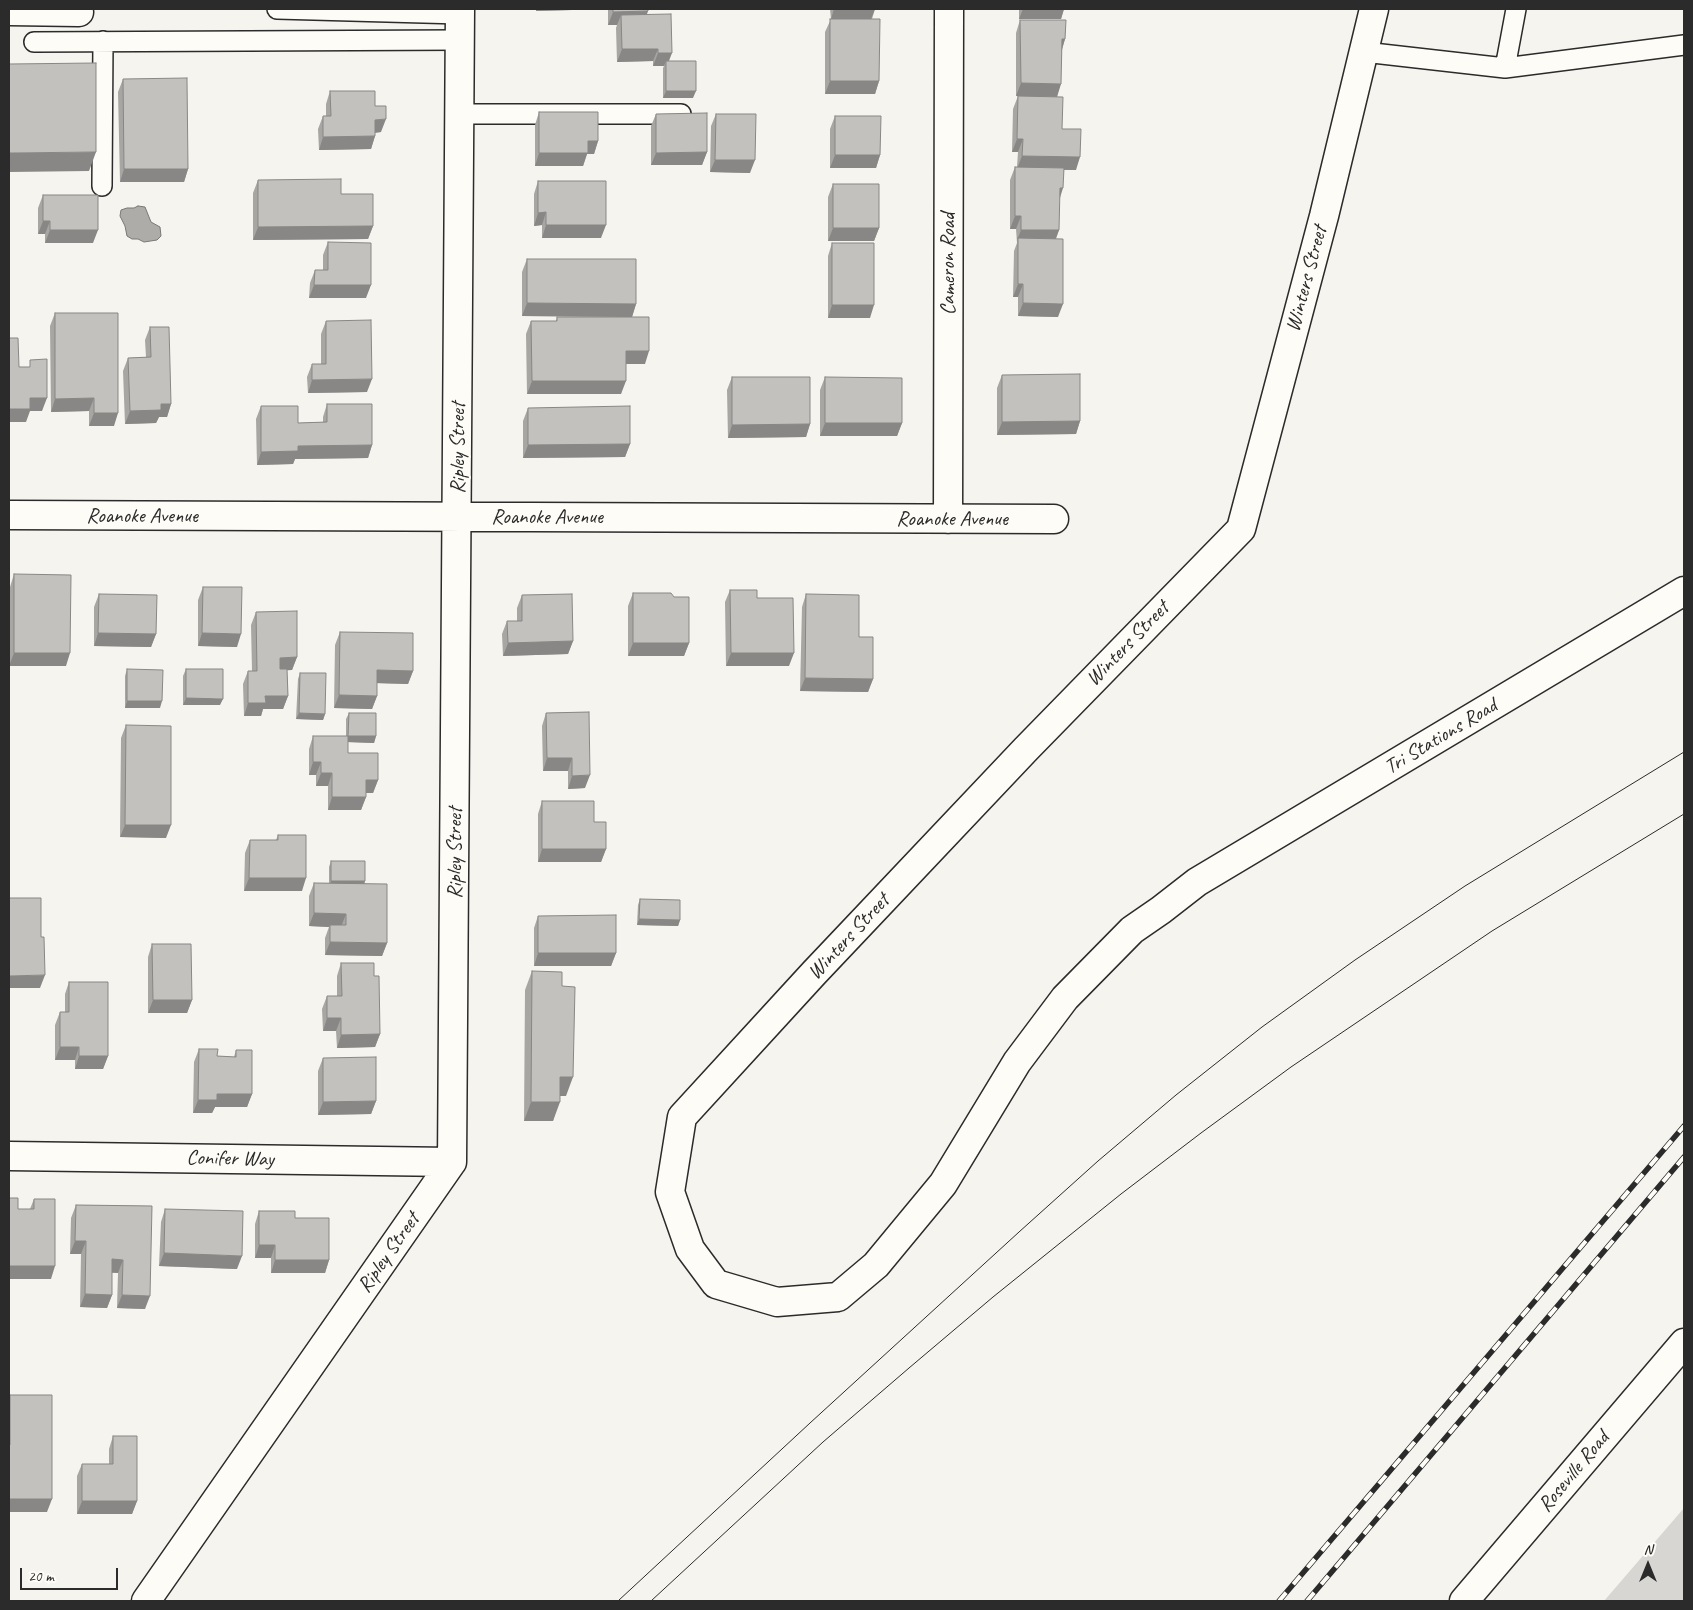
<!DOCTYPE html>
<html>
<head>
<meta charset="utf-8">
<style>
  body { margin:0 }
  #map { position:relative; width:1693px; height:1610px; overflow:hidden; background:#f5f4ef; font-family:Caveat,sans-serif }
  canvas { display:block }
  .frame { position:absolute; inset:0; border:10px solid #2b2b2b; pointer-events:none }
  .north { position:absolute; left:1623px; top:1540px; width:50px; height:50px; -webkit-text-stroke:4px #fdfcf7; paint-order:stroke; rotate:0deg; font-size:14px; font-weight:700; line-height:20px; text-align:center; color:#2b2b2b }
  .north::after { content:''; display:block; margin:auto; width:18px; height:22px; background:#2b2b2b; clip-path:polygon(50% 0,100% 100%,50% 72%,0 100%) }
  .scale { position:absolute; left:20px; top:1568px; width:98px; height:22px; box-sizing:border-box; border:2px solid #2b2b2b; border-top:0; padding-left:6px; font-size:15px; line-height:18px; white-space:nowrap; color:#2b2b2b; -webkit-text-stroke:4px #fdfcf7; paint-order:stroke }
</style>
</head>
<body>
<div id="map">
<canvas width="1693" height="1610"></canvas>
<div class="frame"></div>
<div class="north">N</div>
<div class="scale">20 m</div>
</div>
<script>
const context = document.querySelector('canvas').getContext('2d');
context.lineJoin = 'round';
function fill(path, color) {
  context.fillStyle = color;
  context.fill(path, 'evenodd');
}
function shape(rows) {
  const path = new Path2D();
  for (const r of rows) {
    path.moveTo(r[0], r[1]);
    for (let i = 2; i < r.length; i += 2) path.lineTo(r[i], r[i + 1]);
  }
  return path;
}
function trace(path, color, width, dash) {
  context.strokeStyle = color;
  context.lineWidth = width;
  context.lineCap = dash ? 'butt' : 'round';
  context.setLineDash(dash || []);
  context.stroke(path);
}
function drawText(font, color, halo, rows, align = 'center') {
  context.font = font + ' Caveat,sans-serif';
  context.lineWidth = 4;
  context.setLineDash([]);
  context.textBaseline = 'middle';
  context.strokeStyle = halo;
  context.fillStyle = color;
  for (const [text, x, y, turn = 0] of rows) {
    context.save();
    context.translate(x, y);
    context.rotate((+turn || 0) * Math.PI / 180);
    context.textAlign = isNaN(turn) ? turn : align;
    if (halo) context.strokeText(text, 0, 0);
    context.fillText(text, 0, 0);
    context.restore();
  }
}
const green = shape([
  [1684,1508,1684,1601,1604,1601]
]);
const water = shape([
  [138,206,145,207,151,222,160,227,161,236,157,240,144,242,138,239,132,239,127,236,125,226,120,216,121,210,127,208,134,208,138,206]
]);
const service = shape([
  [277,9,460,14],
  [34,42,460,40],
  [1364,52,1505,68,1516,9],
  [1505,68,1684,45],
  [460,114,681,114],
  [102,186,103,41]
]);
const minor = shape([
  [1374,9,1324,216,1241,529,1026,749,814,973,682,1117,670,1192,690,1249,716,1284,777,1302,838,1297,876,1265,943,1184,1017,1062,1065,998,1132,930,1161,910,1197,882,1684,591],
  [9,11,79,12],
  [9,515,1054,519],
  [948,519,949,9],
  [9,1156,452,1162],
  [146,1601,452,1162,460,9]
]);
const secondary = shape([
  [1464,1601,1684,1343]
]);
const tram = shape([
  [618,1601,810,1423,1019,1232,1098,1161,1176,1095,1262,1027,1355,960,1465,886,1684,752],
  [651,1601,823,1442,909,1368,993,1297,1121,1194,1201,1133,1291,1067,1492,931,1684,814]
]);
const rail = shape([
  [1279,1601,1684,1126],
  [1307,1601,1684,1157]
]);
const wall = shape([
  [536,9,648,9,647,14,669,61,693,98,663,98,663,68,664,66,653,66,653,61,617,62,616,28,617,25,608,25,608,9,536,11],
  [830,9,875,9,872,19,879,81,875,94,825,94,825,32,831,19],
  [1019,9,1064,9,1061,19,1019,19],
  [1020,20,1065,39,1062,50,1057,97,1062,129,1076,170,1064,170,1059,199,1059,230,1056,239,1058,317,1018,316,1018,297,1013,297,1014,251,1017,243,1016,229,1010,229,1010,180,1015,167,1017,167,1018,152,1012,152,1013,109,1018,96,1016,96,1016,33],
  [123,79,188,169,184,182,120,182,118,92],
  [330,91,375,106,381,132,375,133,375,136,371,149,319,150,318,129,323,116,326,116,326,104],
  [539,112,598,141,594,154,587,154,583,166,535,166,535,125],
  [656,114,707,152,702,165,651,165,651,126],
  [716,114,750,173,710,172,711,126],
  [835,116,880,155,876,168,830,168,830,129],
  [258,180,341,194,373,226,368,239,253,240,253,193],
  [538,181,601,238,542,238,542,225,534,226,534,194],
  [833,184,879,228,874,241,828,241,828,197],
  [43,195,93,243,45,243,45,234,38,234,38,208],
  [328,242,366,298,309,298,310,283,315,270,323,270,323,255],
  [832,243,870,318,828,318,828,256],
  [527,259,636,304,632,317,522,316,522,272],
  [55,313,114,426,89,426,89,411,51,412,50,326],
  [557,317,645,364,626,364,621,394,527,394,526,334,531,321,556,321],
  [326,321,367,392,308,393,307,377,312,364,321,364,321,334],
  [150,327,171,404,167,417,159,417,156,423,125,424,123,371,128,358,146,357,145,340],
  [1002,375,1080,421,1076,434,997,435,997,388],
  [732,377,810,424,806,437,728,438,727,390],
  [825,377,902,423,897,436,820,436,820,390],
  [327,404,372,445,368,458,295,459,293,464,257,465,256,419,261,406,298,423,323,422,323,417],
  [528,408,630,444,625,457,523,458,523,421],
  [14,574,66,666,9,666,10,587],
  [203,587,237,647,198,646,198,600],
  [730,590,757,598,789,666,726,666,725,602],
  [633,593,689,643,684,656,628,656,628,606],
  [99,594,156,634,151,647,94,646,94,607],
  [806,594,859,637,873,679,868,692,800,691,802,607],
  [522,595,573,641,568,654,503,656,502,634,507,621,517,621,517,608],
  [256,612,297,657,292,670,287,670,288,696,283,709,263,709,261,716,244,716,243,684,248,671,252,671,251,625],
  [340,632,413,671,408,684,377,683,377,696,372,709,334,708,335,645],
  [127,669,160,708,125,708,125,676],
  [186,669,220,705,183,705,183,676],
  [300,673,325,714,323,720,296,719,298,679],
  [589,712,585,788,568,789,568,771,543,771,542,726,546,713],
  [349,713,376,736,374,743,348,742,348,753,378,780,373,793,366,793,366,797,361,810,328,810,328,786,316,786,316,775,309,775,309,749,313,736,346,736,346,719],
  [126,725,166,838,120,837,121,738],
  [542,801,594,822,606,849,601,862,538,862,538,814],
  [278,835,302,891,244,891,245,853,250,840,276,840],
  [331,861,365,883,387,943,382,956,325,955,325,938,329,927,309,926,309,896,314,883,329,883,329,867],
  [640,899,680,920,678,926,637,925,638,905],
  [538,916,616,953,611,966,534,966,534,928],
  [152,944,192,1000,187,1013,148,1013,148,957],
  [341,963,374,976,380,1034,375,1047,337,1048,336,1031,323,1031,322,1009,327,996,337,996,337,976],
  [532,971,562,986,566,1096,560,1096,553,1121,524,1121,525,990],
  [69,982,108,1056,103,1069,75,1069,75,1060,55,1060,55,1025,60,1012,65,1012,65,994],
  [199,1049,217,1056,234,1057,236,1050,252,1094,247,1107,215,1107,212,1113,193,1113,194,1062],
  [323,1058,376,1101,371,1114,318,1115,318,1071],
  [34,1199,51,1279,9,1279,18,1209,30,1209],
  [76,1205,152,1206,145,1309,117,1308,118,1273,112,1273,112,1295,107,1308,80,1307,81,1254,70,1254,71,1218],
  [165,1209,237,1269,159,1266,161,1222],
  [259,1211,295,1218,329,1260,325,1273,271,1273,271,1258,255,1258,255,1224],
  [10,1395,47,1512,9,1512,9,1399],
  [113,1436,137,1501,132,1514,77,1514,77,1476,82,1464,109,1464,109,1449]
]);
const shadedWall = shape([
  [537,9,608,9,536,11],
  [834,9,875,9,871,19,831,19],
  [1023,9,1064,9,1061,19,1019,19],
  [648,11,643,24,621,15,617,25,608,25,613,12],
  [1062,39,1065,39,1061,52],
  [622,49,658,49,653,61,617,62],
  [658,53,672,53,667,66,666,61,664,66,653,66],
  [830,81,879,81,875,94,825,94],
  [1021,83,1061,84,1057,97,1016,96],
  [666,91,696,91,693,98,663,98],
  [386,119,381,132,371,133,375,120],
  [375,136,371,149,319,150,323,137],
  [1017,139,1023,139,1018,152,1012,152],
  [588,141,598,141,594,154,587,154,583,166,535,166,539,153],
  [96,152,89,171,9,172,9,153],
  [707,152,702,165,651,165,656,153],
  [835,155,880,155,876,168,830,168],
  [1022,156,1080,157,1076,170,1017,169],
  [715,160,755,160,750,173,710,172],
  [124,169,188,169,184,182,120,182],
  [1060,188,1063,188,1059,201],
  [546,212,542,225,534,226,538,213],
  [1015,216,1021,216,1016,229,1010,229],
  [43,221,50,221,45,234,38,234],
  [546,225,606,225,601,238,542,238],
  [373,226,368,239,253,240,258,227],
  [833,228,879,228,874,241,828,241],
  [50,230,98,230,93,243,45,243],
  [1021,230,1059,230,1054,243,1018,238,1016,243],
  [1018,284,1023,284,1018,297,1013,297],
  [314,285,371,285,366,298,309,298],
  [527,303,636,304,632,317,522,316],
  [1023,303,1063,304,1058,317,1018,316],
  [832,305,874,305,870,318,828,318],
  [626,351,649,351,645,364,621,364],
  [372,379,367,392,308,393,312,380],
  [532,381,626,381,621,394,527,394],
  [30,398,47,398,42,411,30,411,26,422,9,422,9,409],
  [94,398,89,411,51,412,55,399],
  [161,404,171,404,167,417,159,417,156,423,125,424,130,411],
  [94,413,118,413,114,426,89,426],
  [1080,421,1076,434,997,435,1002,422],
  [825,423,902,423,897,436,820,436],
  [810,424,806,437,728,438,732,425],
  [630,444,625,457,523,458,528,445],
  [372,445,368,458,295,459,293,464,257,465,261,452,298,446],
  [98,633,156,634,151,647,94,646],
  [202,633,241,634,237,647,198,646],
  [573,641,568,654,503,656,508,643],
  [633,643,689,643,684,656,628,656],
  [14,653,70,653,66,666,9,666],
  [731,653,794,653,789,666,726,666],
  [297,657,292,670,275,671,280,658],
  [377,670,413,671,408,684,373,683],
  [805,678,873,679,868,692,800,691],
  [339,695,377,696,372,709,334,708],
  [265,696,288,696,283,709,263,709,261,716,244,716,248,703],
  [186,698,223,699,220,705,183,705],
  [127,701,162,701,160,708,125,708],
  [299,713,325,714,323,720,296,719],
  [348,736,376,736,374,743,346,742],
  [547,758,572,758,568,771,543,771],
  [313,762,321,762,316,775,309,775],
  [321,773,332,773,328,786,316,786],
  [590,775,585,788,568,789,572,776],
  [366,780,378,780,373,793,361,793],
  [332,797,366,797,361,810,328,810],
  [125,825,171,825,166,838,120,837],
  [542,849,606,849,601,862,538,862],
  [249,878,306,878,302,891,244,891],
  [331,881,365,881,363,888,329,888],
  [314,913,346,914,341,927,330,925,329,927,309,926],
  [639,919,680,920,678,926,637,925],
  [330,942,387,943,382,956,325,955],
  [538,953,616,953,611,966,534,966],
  [45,975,40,988,9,988,9,976],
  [153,1000,192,1000,187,1013,148,1013],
  [327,1018,341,1018,336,1031,323,1031],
  [380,1034,375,1047,337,1048,341,1035],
  [60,1047,79,1047,75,1060,55,1060],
  [79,1056,108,1056,103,1069,75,1069],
  [560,1077,573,1077,566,1096,553,1096],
  [217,1094,252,1094,247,1107,215,1107,212,1113,193,1113,198,1100],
  [376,1101,371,1114,318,1115,323,1102],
  [531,1102,560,1102,553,1121,524,1121],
  [75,1241,86,1241,81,1254,70,1254],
  [259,1245,275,1245,271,1258,255,1258],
  [164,1253,242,1256,237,1269,159,1266],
  [112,1259,123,1260,118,1273,108,1272],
  [275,1260,329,1260,325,1273,271,1273],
  [9,1266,55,1266,51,1279,9,1279],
  [85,1294,112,1295,107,1308,80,1307],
  [122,1295,150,1296,145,1309,117,1308],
  [9,1499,52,1499,47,1512,9,1512],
  [82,1501,137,1501,132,1514,77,1514]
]);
const building = shape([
  [613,9,648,9,648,11,613,12,613,9],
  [671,14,672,53,658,53,658,49,622,49,621,15,671,14],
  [830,19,880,19,879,81,830,81,830,19],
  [1020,20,1066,20,1065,39,1062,39,1061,84,1021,83,1020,20],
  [666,61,696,61,696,91,666,91,666,61],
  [96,63,96,152,9,153,9,64,96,63],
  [187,78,188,169,124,169,123,79,187,78],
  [330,91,375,91,375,106,386,106,386,119,375,120,375,136,323,137,323,116,331,116,330,91],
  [1018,96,1063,97,1062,129,1081,129,1080,157,1022,156,1023,139,1017,139,1018,96],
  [539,112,598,112,598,141,588,141,588,153,539,153,539,112],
  [707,113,707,152,656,153,656,114,707,113],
  [716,114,756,114,755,160,715,160,716,114],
  [835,116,881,116,880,155,835,155,835,116],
  [1015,167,1064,168,1063,188,1060,188,1059,230,1021,230,1021,216,1015,216,1015,167],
  [341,179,341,194,373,194,373,226,258,227,258,180,341,179],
  [538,181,606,181,606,225,546,225,546,212,538,213,538,181],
  [833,184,879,184,879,228,833,228,833,184],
  [43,195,98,195,98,230,50,230,50,221,43,221,43,195],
  [1018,238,1063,239,1063,304,1023,303,1023,284,1018,284,1018,238],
  [328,242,371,243,371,285,314,285,315,270,328,270,328,242],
  [832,243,874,243,874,305,832,305,832,243],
  [527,259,636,259,636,304,527,303,527,259],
  [55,313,118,313,118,413,94,413,94,398,55,399,55,313],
  [557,317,649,317,649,351,626,351,626,381,532,381,531,321,557,321,557,317],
  [371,320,372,379,312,380,312,364,326,364,326,321,371,320],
  [150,327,169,327,171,404,161,404,161,410,130,411,128,358,151,357,150,327],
  [9,338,18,338,19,367,30,367,30,360,47,359,47,398,30,398,30,409,9,409,9,338],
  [1080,374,1080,421,1002,422,1002,375,1080,374],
  [732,377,810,377,810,424,732,425,732,377],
  [825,377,902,378,902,423,825,423,825,377],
  [327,404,372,404,372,445,298,446,298,451,261,452,261,406,298,406,298,423,327,422,327,404],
  [630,406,630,444,528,445,528,408,630,406],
  [14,574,71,575,70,653,14,653,14,574],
  [203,587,242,587,241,634,202,633,203,587],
  [730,590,757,590,757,598,793,598,794,653,731,653,730,590],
  [633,593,671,593,674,597,689,597,689,643,633,643,633,593],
  [99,594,157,595,156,634,98,633,99,594],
  [572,594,573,641,508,643,507,621,522,621,522,595,572,594],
  [806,594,859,595,859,637,873,637,873,679,805,678,806,594],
  [297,611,297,657,280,658,280,669,287,669,288,696,265,696,266,703,248,703,248,671,257,671,256,612,297,611],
  [340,632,413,633,413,671,377,670,377,696,339,695,340,632],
  [127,669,163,670,162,701,127,701,127,669],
  [186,669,223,669,223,699,186,698,186,669],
  [300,673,326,673,325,714,299,713,300,673],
  [589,712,590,775,572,776,572,758,547,758,546,713,589,712],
  [349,713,376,713,376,736,348,736,349,713],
  [126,725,171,726,171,825,125,825,126,725],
  [313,736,348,736,348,753,378,753,378,780,366,780,366,797,332,797,332,773,321,773,321,762,313,762,313,736],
  [542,801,594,801,594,822,606,822,606,849,542,849,542,801],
  [278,835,306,835,306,878,249,878,250,840,278,840,278,835],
  [331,861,365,861,365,881,331,881,331,861],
  [314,883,387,884,387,943,330,942,330,925,346,925,346,914,314,913,314,883],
  [9,898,41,898,41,937,44,937,45,975,9,976,9,898],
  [640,899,680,900,680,920,639,919,640,899],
  [616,915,616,953,538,953,538,916,616,915],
  [152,944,191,944,192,1000,153,1000,152,944],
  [341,963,374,963,374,976,379,976,380,1034,341,1035,341,1018,327,1018,327,996,342,996,341,963],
  [532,971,562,972,562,986,575,987,573,1077,560,1077,560,1102,531,1102,532,971],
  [69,982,108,982,108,1056,79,1056,79,1047,60,1047,60,1012,69,1012,69,982],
  [199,1049,218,1049,217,1056,236,1057,236,1050,252,1050,252,1094,217,1094,217,1100,198,1100,199,1049],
  [376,1057,376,1101,323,1102,323,1058,376,1057],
  [9,1198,18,1198,18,1209,34,1209,34,1199,55,1199,55,1266,9,1266,9,1198],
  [76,1205,152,1206,150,1296,122,1295,123,1260,112,1259,112,1295,85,1294,86,1241,75,1241,76,1205],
  [165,1209,243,1211,242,1256,164,1253,165,1209],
  [259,1211,295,1211,295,1218,329,1218,329,1260,275,1260,275,1245,259,1245,259,1211],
  [10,1395,52,1395,52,1499,9,1499,9,1445,10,1445,10,1395],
  [113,1436,137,1436,137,1501,82,1501,82,1464,113,1464,113,1436]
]);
const streetNames = [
  ["Cameron Road",948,264,-90],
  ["Winters Street",1307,279,-75],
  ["Ripley Street",458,448,-90],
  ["Roanoke Avenue",142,516],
  ["Roanoke Avenue",547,517],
  ["Roanoke Avenue",952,519],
  ["Winters Street",1128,644,-46],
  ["Tri Stations Road",1441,737,-31],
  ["Ripley Street",455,853,-90],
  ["Winters Street",849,937,-47],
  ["Conifer Way",230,1159,1],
  ["Ripley Street",389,1253,-55],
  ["Roseville Road",1574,1472,-50]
];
fill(green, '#d7d6d2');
fill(water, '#adaca9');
trace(water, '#797877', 1);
trace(service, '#2b2b2b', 22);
trace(minor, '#2b2b2b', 31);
trace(secondary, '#2b2b2b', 31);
trace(service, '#fdfcf7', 19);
trace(minor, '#fdfcf7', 28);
trace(secondary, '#fdfcf7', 28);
trace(tram, '#2b2b2b', 1);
trace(rail, '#2b2b2b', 5.5);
trace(rail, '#fdfcf7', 4, [11]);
fill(wall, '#a7a6a3');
fill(shadedWall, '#888785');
fill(building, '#c2c1be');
trace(building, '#888785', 1);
drawText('21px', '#2b2b2b', '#fdfcf7', streetNames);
</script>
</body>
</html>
